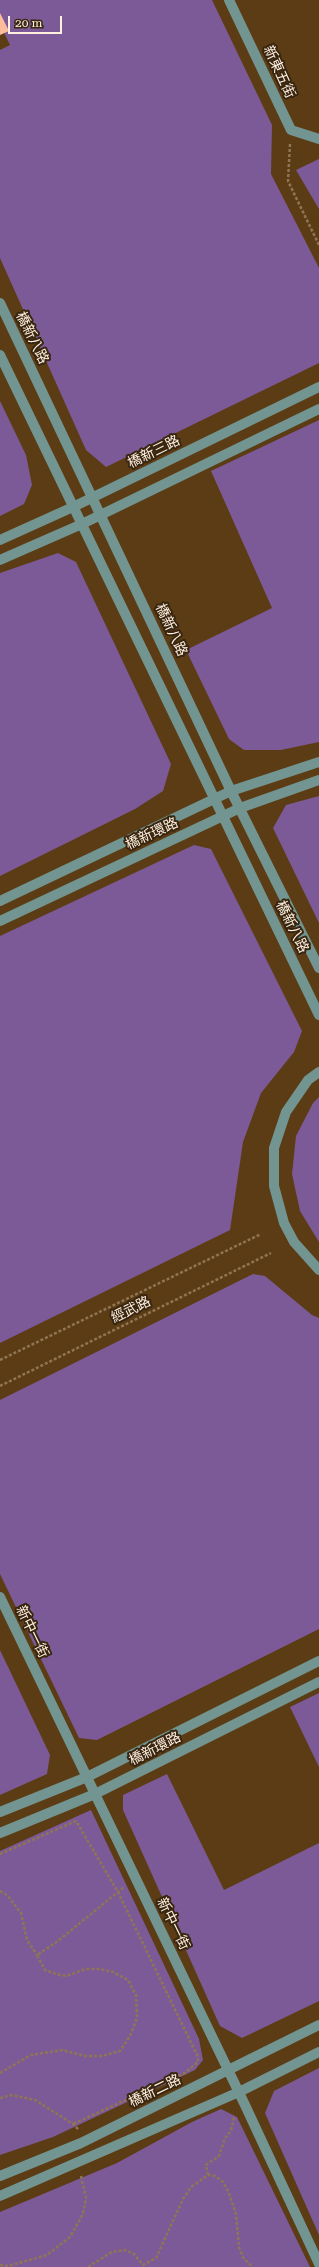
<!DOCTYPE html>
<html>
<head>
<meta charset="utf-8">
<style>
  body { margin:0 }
  #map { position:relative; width:319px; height:2267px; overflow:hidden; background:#5c3c14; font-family:"Roboto Serif",serif }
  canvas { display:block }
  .scale { position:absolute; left:8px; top:16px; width:54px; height:18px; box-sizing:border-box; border:2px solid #fff0e0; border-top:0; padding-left:5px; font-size:12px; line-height:14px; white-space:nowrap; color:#fff0e0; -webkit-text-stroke:3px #392610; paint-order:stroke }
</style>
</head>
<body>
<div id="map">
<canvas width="319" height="2267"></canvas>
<div class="scale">20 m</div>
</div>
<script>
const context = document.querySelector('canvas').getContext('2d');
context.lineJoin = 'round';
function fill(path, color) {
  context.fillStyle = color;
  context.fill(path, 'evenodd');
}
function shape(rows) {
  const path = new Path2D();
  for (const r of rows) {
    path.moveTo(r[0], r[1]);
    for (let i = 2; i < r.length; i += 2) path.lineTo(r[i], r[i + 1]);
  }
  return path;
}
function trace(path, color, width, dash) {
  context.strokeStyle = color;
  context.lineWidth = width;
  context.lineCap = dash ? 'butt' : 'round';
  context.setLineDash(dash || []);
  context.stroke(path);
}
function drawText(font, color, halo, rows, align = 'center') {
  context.font = font + ' "Roboto Serif","Noto Sans TC",serif';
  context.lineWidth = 4;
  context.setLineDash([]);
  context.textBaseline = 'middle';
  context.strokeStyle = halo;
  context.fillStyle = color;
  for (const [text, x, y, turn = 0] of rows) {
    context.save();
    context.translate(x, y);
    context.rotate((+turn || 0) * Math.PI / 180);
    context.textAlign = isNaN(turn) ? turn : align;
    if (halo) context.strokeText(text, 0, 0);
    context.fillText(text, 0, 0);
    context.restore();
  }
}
const green = shape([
  [0,0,212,0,272,125,271,174,319,268,319,363,106,467,86,450,0,258,0,50,10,45,0,24],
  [319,159,319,209,296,170],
  [0,401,26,455,32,485,24,504,0,516],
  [319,420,319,742,281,750,244,750,229,739,186,650,272,608,211,471],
  [58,553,76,562,171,764,163,791,135,809,0,876,0,573],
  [319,796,319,923,273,828,286,805],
  [194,845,211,849,302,1031,294,1052,261,1093,243,1142,230,1230,0,1343,0,936],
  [319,1097,319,1242,300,1211,292,1174,296,1136,313,1103],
  [253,1274,265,1276,312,1315,319,1318,319,1629,97,1740,79,1738,0,1574,0,1400],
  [0,1650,50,1755,47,1774,0,1795],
  [319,1693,319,1767,290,1707],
  [167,1774,224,1890,319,1843,319,2001,242,2038,220,2026,123,1810,123,1795],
  [91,1810,199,2039,203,2060,195,2070,53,2137,0,2155,0,1851],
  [319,2068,319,2235,265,2113,274,2091],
  [221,2109,237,2117,310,2267,0,2267,0,2212,117,2163,192,2122]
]);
const building = shape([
  [0,13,9,31,0,35]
]);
const path = shape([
  [290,144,288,181,319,245],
  [0,1360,261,1234],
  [0,1386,271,1253],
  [0,1854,76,1821,118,1892,198,2057,198,2062,185,2073,73,2124],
  [0,1891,7,1895,21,1913,27,1940,37,1955],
  [0,2073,31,2055,62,2050,85,2056,102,2056,120,2051,130,2036,137,2018,136,1995,128,1980,113,1972,99,1969,86,1969,66,1976,56,1974,45,1970,37,1955,58,1941,124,1887],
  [0,2098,11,2095,35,2100,73,2124,79,2130],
  [208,2175,206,2165,219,2156,225,2138,231,2131,234,2117],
  [0,2265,8,2266,47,2255,70,2237,83,2214,86,2198,81,2176],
  [88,2267,112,2252,125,2250,134,2254,143,2265,156,2258,183,2199,191,2187,208,2175,215,2176,223,2182,228,2191,236,2214,239,2247,244,2259,253,2267]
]);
const minor = shape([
  [229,0,291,130,319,139],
  [0,303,231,791,319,968],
  [0,355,319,1015],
  [0,540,73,507,319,387],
  [0,560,82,524,319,409],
  [0,901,231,791,319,762],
  [0,921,240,808,319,780],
  [319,1072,308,1080,286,1112,274,1148,274,1186,284,1223,294,1242,319,1270],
  [0,1597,245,2105,319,2264],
  [0,1812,87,1777,319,1661],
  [0,1833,95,1794,319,1682],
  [0,2176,81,2143,319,2025],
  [0,2196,239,2092,319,2052]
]);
const streetNames = [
  ["新東五街",279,72,65],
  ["橋新八路",32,338,64],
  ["橋新三路",154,452,-26],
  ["橋新八路",171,630,65],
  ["橋新環路",152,834,-25],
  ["橋新八路",292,927,64],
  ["經武路",131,1310,-26],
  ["新中一街",32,1632,64],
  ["橋新環路",155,1749,-27],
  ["新中一街",173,1924,64],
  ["橋新二路",155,2091,-26]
];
fill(green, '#7c5a97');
fill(building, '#febd9a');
trace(path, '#907555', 2.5, [3, 2]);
trace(minor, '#729592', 10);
drawText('14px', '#fff0e0', '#392610', streetNames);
</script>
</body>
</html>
